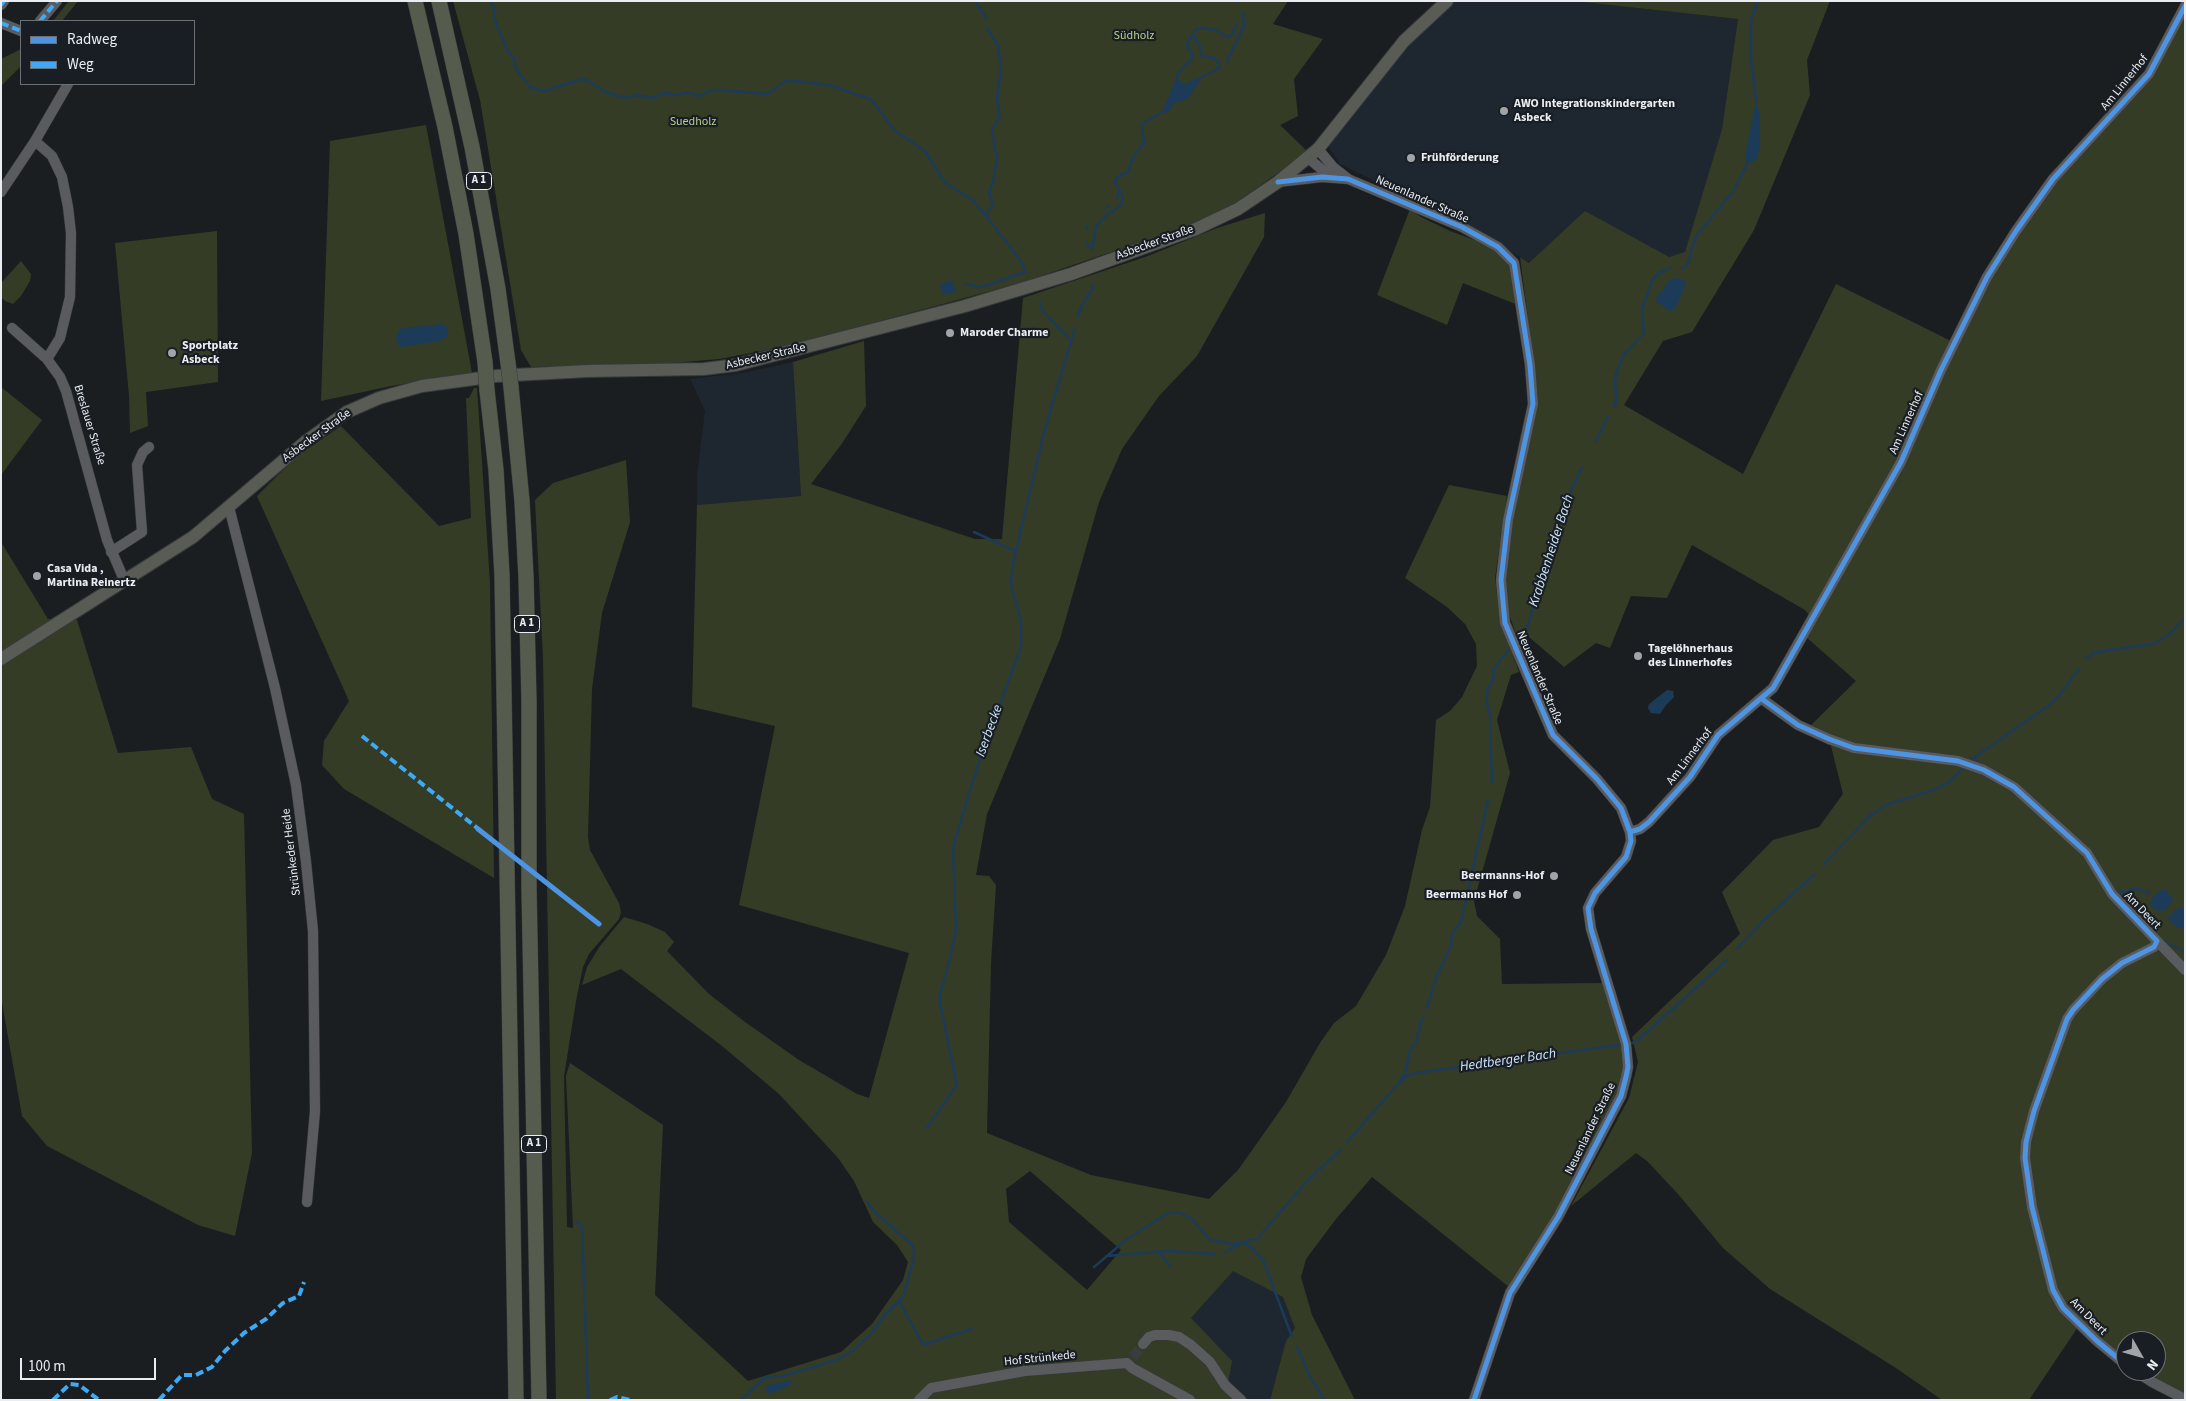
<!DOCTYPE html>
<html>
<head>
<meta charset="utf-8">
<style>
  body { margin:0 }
  #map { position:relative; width:2186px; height:1401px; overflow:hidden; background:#1b1e20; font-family:"Source Sans 3",sans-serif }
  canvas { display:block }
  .frame { position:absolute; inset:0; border:2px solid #eaeef2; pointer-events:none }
  .legend { position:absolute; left:20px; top:20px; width:175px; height:65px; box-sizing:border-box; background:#181e23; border:1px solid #6c7176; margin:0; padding:6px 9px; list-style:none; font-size:15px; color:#eaeef2 }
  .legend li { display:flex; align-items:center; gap:10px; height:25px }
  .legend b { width:25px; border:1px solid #6c7176 }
  .north { position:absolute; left:2116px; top:1331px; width:50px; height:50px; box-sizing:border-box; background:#181e23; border:1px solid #6c7176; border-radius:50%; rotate:128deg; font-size:14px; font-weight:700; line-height:20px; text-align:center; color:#eaeef2 }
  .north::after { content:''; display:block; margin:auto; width:18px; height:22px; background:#a2a5a8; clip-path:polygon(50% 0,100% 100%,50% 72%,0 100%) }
  .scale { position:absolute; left:20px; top:1358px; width:136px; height:22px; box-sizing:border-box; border:2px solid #eaeef2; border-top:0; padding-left:6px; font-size:15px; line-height:18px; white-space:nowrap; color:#eaeef2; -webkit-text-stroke:4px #181e23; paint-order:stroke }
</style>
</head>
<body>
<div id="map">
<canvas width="2186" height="1401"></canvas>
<div class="frame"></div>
<ul class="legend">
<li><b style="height:6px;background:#4d94e3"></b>Radweg</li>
<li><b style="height:6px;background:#3fa9f5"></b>Weg</li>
</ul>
<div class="north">N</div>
<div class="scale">100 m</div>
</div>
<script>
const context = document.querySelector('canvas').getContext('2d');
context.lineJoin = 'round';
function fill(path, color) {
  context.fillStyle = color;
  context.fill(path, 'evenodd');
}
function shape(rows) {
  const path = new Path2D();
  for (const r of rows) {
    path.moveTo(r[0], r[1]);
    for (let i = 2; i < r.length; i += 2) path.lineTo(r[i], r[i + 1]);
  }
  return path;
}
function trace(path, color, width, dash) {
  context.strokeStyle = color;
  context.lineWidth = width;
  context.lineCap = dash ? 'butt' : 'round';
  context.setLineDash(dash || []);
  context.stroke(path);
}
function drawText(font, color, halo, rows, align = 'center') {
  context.font = font + ' "Source Sans 3",sans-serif';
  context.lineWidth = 4.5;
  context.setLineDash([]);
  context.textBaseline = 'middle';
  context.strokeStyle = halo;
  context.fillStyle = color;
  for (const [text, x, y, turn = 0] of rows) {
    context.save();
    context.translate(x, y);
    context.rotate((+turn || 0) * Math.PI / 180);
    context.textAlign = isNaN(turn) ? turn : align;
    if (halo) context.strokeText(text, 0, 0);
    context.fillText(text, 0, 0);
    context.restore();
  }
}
const built = shape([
  [1453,1,1573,1,1738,19,1722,129,1685,253,1669,257,1530,263,1464,224,1340,164,1328,146,1410,41],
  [793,362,801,496,697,505,697,475,705,411,690,379,743,373],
  [1233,1270,1283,1297,1296,1328,1286,1342,1270,1400,1249,1400,1228,1384,1191,1318]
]);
const green = shape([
  [69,1,78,1,62,21,53,21],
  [453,1,1288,1,1273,24,1323,39,1294,79,1298,116,1280,125,1308,152,1228,208,1182,228,1020,283,788,346,719,359,660,364,531,367,521,350,480,100],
  [1573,1,1830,1,1807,60,1810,95,1754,230,1692,332,1663,341,1624,405,1743,474,1836,284,1951,341,1897,462,1810,616,1805,610,1692,545,1667,598,1631,596,1610,648,1596,643,1564,667,1522,631,1517,637,1507,608,1505,585,1512,518,1530,432,1531,342,1520,257,1529,263,1585,211,1669,257,1685,252,1722,129,1738,19],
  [2185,12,2185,1397,2139,1371,2156,1371,2156,1341,2126,1341,2126,1361,2080,1324,2029,1400,1942,1400,1896,1368,1770,1289,1723,1248,1678,1194,1647,1161,1636,1153,1571,1206,1629,1098,1638,1062,1632,1037,1740,934,1722,892,1773,840,1819,827,1843,794,1830,742,1861,751,1968,766,1981,770,2007,786,2023,791,2005,777,1981,766,1959,760,1855,747,1810,729,1809,727,1856,681,1806,637,1903,462,1968,318,1997,267,2026,219,2062,174,2122,111,2149,76,2168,47],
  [21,49,21,66,1,86,1,59],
  [426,125,472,373,391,386,321,401,330,141],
  [1410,209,1421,217,1450,231,1491,246,1509,264,1518,305,1463,283,1447,325,1377,295],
  [1265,213,1264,237,1197,356,1159,396,1122,449,1099,502,1060,639,987,814,976,875,989,876,996,885,991,963,987,1133,1091,1175,1209,1199,1238,1170,1286,1102,1320,1043,1334,1023,1356,1006,1386,955,1405,906,1422,830,1430,807,1436,720,1450,711,1462,697,1477,666,1476,644,1465,624,1447,607,1405,578,1449,485,1507,496,1495,578,1500,619,1519,672,1511,675,1497,720,1510,773,1474,901,1477,916,1500,939,1502,984,1604,983,1615,1015,1624,1060,1622,1077,1616,1094,1594,1146,1539,1239,1509,1287,1372,1177,1336,1219,1306,1259,1301,1277,1312,1315,1355,1400,1270,1400,1286,1341,1295,1328,1283,1297,1233,1271,1191,1318,1232,1361,1228,1384,1249,1400,922,1400,932,1390,1028,1374,1096,1371,1097,1365,931,1385,916,1400,556,1400,543,658,535,500,553,483,626,460,630,522,602,613,592,689,588,837,590,850,619,903,621,912,619,919,589,954,583,967,576,1001,564,1076,567,1227,573,1228,566,1076,570,1063,663,1125,655,1295,748,1381,841,1352,872,1324,903,1280,908,1262,897,1245,873,1222,854,1181,838,1158,779,1094,722,1046,621,969,582,985,587,967,600,946,624,917,647,924,665,932,674,942,667,951,709,994,745,1022,799,1060,857,1094,869,1098,909,953,739,905,775,726,692,707,697,505,801,496,793,362,864,341,866,406,841,445,811,484,975,539,1002,539,1023,298,1148,256,1217,228],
  [1030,1171,1121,1250,1087,1290,1009,1222,1006,1189],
  [217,231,218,382,146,392,148,426,130,433,129,396,115,243],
  [21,261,31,274,30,281,21,296,13,304,5,301,1,297,1,283],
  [1,387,42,420,1,475],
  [474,388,477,388,490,583,494,878,344,789,322,765,324,741,349,701,257,496,296,457,341,426,439,526,471,518,466,398,469,398],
  [1,542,48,619,77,620,118,753,191,747,212,799,244,814,252,1153,235,1236,198,1225,47,1146,22,1116,1,997]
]);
const water = shape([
  [1198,77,1202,77,1189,97,1183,101,1175,102,1168,113,1162,112,1176,79,1186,84],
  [1756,101,1760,115,1760,146,1756,160,1747,164,1745,156],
  [1675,278,1682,279,1686,283,1675,309,1670,311,1657,302,1656,298,1670,280],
  [952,280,956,292,943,295,940,284],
  [442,324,447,327,448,336,440,341,400,347,396,341,397,334,402,328],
  [1667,690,1673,691,1674,697,1666,705,1660,714,1651,713,1648,708,1649,704],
  [2161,890,2166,890,2173,899,2166,910,2160,911,2154,909,2150,903,2153,897],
  [2179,907,2185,911,2185,929,2178,928,2169,920,2168,917],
  [790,1380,792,1383,789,1386,769,1394,767,1392,765,1389,768,1385]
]);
const stream = shape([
  [490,1,493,5,495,20,506,48,514,59,516,69,530,87,544,91,582,79,587,80,605,92,625,98,637,95,651,98,665,93,678,95,687,92,699,96,709,91,720,90,768,94,785,81,796,81,830,85,872,100,894,130,925,151,945,183,973,200,1012,249,1023,265,1025,272,981,287,966,284],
  [975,1,987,19],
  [1238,1,1238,2],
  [1192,34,1199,44,1202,56,1214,58,1219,63,1219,68,1202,77],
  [1227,61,1244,26,1243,13],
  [1176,79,1179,72,1192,59,1192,54,1187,46,1187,43,1196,30,1202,28,1215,30,1228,37,1233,33,1237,24],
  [1756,101,1751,60,1751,20,1758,1],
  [1117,198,1120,191],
  [1106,208,1108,206],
  [986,214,993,205,989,193,994,178,997,158,992,130,1000,116,997,100,1001,68,998,45,987,28],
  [1087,229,1087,227],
  [1086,242,1088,246,1091,246],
  [1092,249,1096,227,1100,221,1121,205,1123,196,1115,182,1117,177,1128,172,1134,155,1144,144,1142,124,1162,112],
  [1682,268,1687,265,1690,256,1696,236,1733,192,1747,164],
  [1040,302,1042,310,1071,341],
  [1078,316,1083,303,1093,288,1093,285],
  [1614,407,1616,402,1615,377,1619,365,1624,354,1644,333,1642,309,1653,279,1659,273,1670,268],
  [1596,441,1608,416],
  [974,532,1015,551],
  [1525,635,1564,505,1582,467],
  [2086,659,2093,653,2108,650,2153,644,2169,635,2185,618],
  [1998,773,1972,759,2048,706,2058,697,2079,669],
  [1492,783,1490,715,1487,703,1487,690,1493,680,1494,668,1508,651],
  [1824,864,1870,816,1885,805,1934,790,1949,782,1962,769],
  [2115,891,2121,893,2137,888,2149,893],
  [2163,941,2185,952],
  [1737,949,1764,920,1815,874],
  [1427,1008,1436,978,1451,946,1452,934,1461,922,1488,800],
  [1632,1043,1638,1040,1727,960],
  [1400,1082,1408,1075,1416,1073,1619,1045],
  [927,1128,957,1085,939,998,951,955,956,929,953,847,979,762,1021,647,1021,621,1011,585,1013,564,1044,432,1075,328],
  [1347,1142,1400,1082,1406,1069,1409,1053,1416,1042,1421,1022,1424,1016],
  [867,1202,874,1211,912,1245,914,1250,914,1257,904,1295,899,1301],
  [577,1222,582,1226,588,1400],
  [1159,1252,1170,1266],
  [1225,1252,1244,1242,1255,1251,1263,1260,1292,1337],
  [1107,1256,1168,1251,1215,1254],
  [1094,1267,1127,1239,1168,1213,1178,1212,1192,1219,1210,1240,1234,1244,1257,1239,1308,1180,1340,1150],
  [1297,1347,1309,1374,1324,1400],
  [741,1400,764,1378,783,1376,839,1359,856,1348,869,1336,885,1315,899,1301,922,1343,926,1344,972,1329]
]);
const minorTunnel = shape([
  [1133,1357,1143,1344]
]);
const minor = shape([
  [1,5,4,1],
  [40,21,57,1],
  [1,23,21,31],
  [35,141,52,156,62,177,68,207,71,233,70,297,60,338,47,359,60,377,66,391,107,540,125,582],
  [1318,149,1333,167,1347,178],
  [1308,158,1331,177],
  [1278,182,1322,177,1348,179,1462,227,1498,247,1514,263,1530,365,1533,404,1508,520,1501,580,1505,623,1553,735,1597,779,1621,808,1630,832,1631,841,1626,857,1595,893,1588,908,1591,929,1626,1044,1628,1067,1626,1077,1621,1096,1558,1217,1510,1293,1474,1400],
  [1,192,35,141,68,84],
  [12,328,47,359],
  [229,507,275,688,296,785,306,862,313,931,315,1111,307,1202],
  [111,552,142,532,137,465,143,452,149,447],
  [1762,699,1798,725,1829,739,1854,748,1958,761,1984,770,2014,787,2087,853,2112,894,2157,941,2154,947,2122,963,2102,979,2073,1010,2067,1019,2034,1111,2026,1142,2025,1158,2032,1207,2053,1290,2063,1308,2097,1341,2126,1365],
  [1630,832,1640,829,1649,822,1690,777,1718,735,1773,688,1901,462,1941,370,1987,277,2016,231,2053,179,2149,74,2185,6],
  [2157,941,2185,970],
  [1143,1344,1149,1337,1155,1335,1169,1335,1179,1337,1191,1345,1210,1362,1225,1385,1241,1400],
  [2135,1371,2152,1382,2185,1399],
  [919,1400,931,1388,1025,1371,1127,1363,1132,1368,1190,1400]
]);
const major = shape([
  [1,659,193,537,305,442,347,412,379,398,422,386,496,376,587,371,704,369,736,365,965,306,1071,274,1196,229,1238,209,1278,182,1318,149,1404,41,1447,1]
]);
const highway = shape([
  [415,1,445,127,466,234,485,362],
  [439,1,472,147,498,289,508,363],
  [511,387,522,501,526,577,529,701,529,888,539,1400],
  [487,390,496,470,502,575,516,1400]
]);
const highwayBridge = shape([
  [485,362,487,390],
  [508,363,511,387]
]);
const quiet = shape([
  [1,5,4,1],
  [40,21,57,1],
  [1,23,21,31],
  [362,736,481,831],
  [53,1400,70,1384,79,1385,99,1400],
  [159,1400,182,1375,196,1375,212,1367,225,1351,244,1333,266,1319,283,1303,299,1296,304,1282],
  [610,1400,617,1397,630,1400]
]);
const cycleway = shape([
  [1278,182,1322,177,1348,179,1462,227,1498,247,1514,263,1530,365,1533,404,1508,520,1501,580,1505,623,1553,735,1597,779,1621,808,1630,832,1631,841,1626,857,1595,893,1588,908,1591,929,1626,1044,1628,1067,1626,1077,1621,1096,1558,1217,1510,1293,1474,1400],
  [1762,699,1798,725,1829,739,1854,748,1958,761,1984,770,2014,787,2087,853,2112,894,2157,941,2154,947,2122,963,2102,979,2073,1010,2067,1019,2034,1111,2026,1142,2025,1158,2032,1207,2053,1290,2063,1308,2097,1341,2126,1365],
  [478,829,599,924],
  [1630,832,1640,829,1649,822,1690,777,1718,735,1773,688,1901,462,1941,370,1987,277,2016,231,2053,179,2149,74,2185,6]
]);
const markers = [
  [1504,111,5,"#a2a5a8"],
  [1411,158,5,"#a2a5a8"],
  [950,333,5,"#a2a5a8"],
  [172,353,5,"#a2a5a8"],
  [37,576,5,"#a2a5a8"],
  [1638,656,5,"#a2a5a8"],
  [1554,876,5,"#a2a5a8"],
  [1517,895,5,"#a2a5a8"]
];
const shields = [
  [479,181,25],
  [527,624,25],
  [534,1144,25]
];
const shieldNames = [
  ["A 1",479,181],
  ["A 1",527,624],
  ["A 1",534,1144]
];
const parkNames = [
  ["Südholz",1134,36],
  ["Suedholz",693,122]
];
const streetNames = [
  ["Am Linnerhof",2125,83,-51],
  ["Neuenlander Straße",1422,200,24],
  ["Asbecker Straße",1155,243,-20],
  ["Asbecker Straße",766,357,-13],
  ["Am Linnerhof",1907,423,-66],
  ["Breslauer Straße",89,425,73],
  ["Asbecker Straße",317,436,-36],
  ["Neuenlander Straße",1539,678,67],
  ["Am Linnerhof",1690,757,-53],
  ["Strünkeder Heide",292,852,-97],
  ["Am Deert",2142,911,46],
  ["Neuenlander Straße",1591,1129,-64],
  ["Am Deert",2088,1317,45],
  ["Hof Strünkede",1040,1359,-6]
];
const poiNames = [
  ["AWO Integrationskindergarten",1514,104],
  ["Asbeck",1514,118],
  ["Frühförderung",1421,158],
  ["Maroder Charme",960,333],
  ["Sportplatz",182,346],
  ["Asbeck",182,360],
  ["Casa Vida ,",47,569],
  ["Martina Reinertz",47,583],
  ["Tagelöhnerhaus",1648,649],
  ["des Linnerhofes",1648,663],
  ["Beermanns-Hof",1544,876,"right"],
  ["Beermanns Hof",1507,895,"right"]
];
const waterNames = [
  ["Krabbenheider Bach",1552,551,-72],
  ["Iserbecke",990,731,-70],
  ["Hedtberger Bach",1508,1061,-8]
];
fill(built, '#1e2730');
fill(green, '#353c26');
fill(water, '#1c3b58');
trace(stream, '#1c3b58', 2.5);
trace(minorTunnel, '#3a3d40', 10, [10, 5]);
trace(minor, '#373a3c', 11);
trace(major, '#373a3c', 14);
trace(highway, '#373a3c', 16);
trace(minor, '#595b5e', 10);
trace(major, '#585c55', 12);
trace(highway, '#565c4d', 15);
trace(highwayBridge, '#373a3c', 16, []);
trace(highwayBridge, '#565c4d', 15);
trace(quiet, '#3fa9f5', 4, [8, 4]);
trace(cycleway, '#4d94e3', 5);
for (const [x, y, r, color] of markers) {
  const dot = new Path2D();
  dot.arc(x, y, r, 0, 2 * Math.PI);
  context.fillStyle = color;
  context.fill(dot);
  trace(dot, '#181e23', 2);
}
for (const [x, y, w] of shields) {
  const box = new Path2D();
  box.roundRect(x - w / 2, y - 8.5, w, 17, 4);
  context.fillStyle = '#181e23';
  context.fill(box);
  trace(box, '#eaeef2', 1);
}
drawText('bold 11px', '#eaeef2', null, shieldNames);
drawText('12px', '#bad189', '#181e23', parkNames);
drawText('12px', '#eaeef2', '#181e23', streetNames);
drawText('bold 12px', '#eaeef2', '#181e23', poiNames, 'left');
drawText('italic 14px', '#cee5fb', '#181e23', waterNames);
</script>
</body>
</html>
